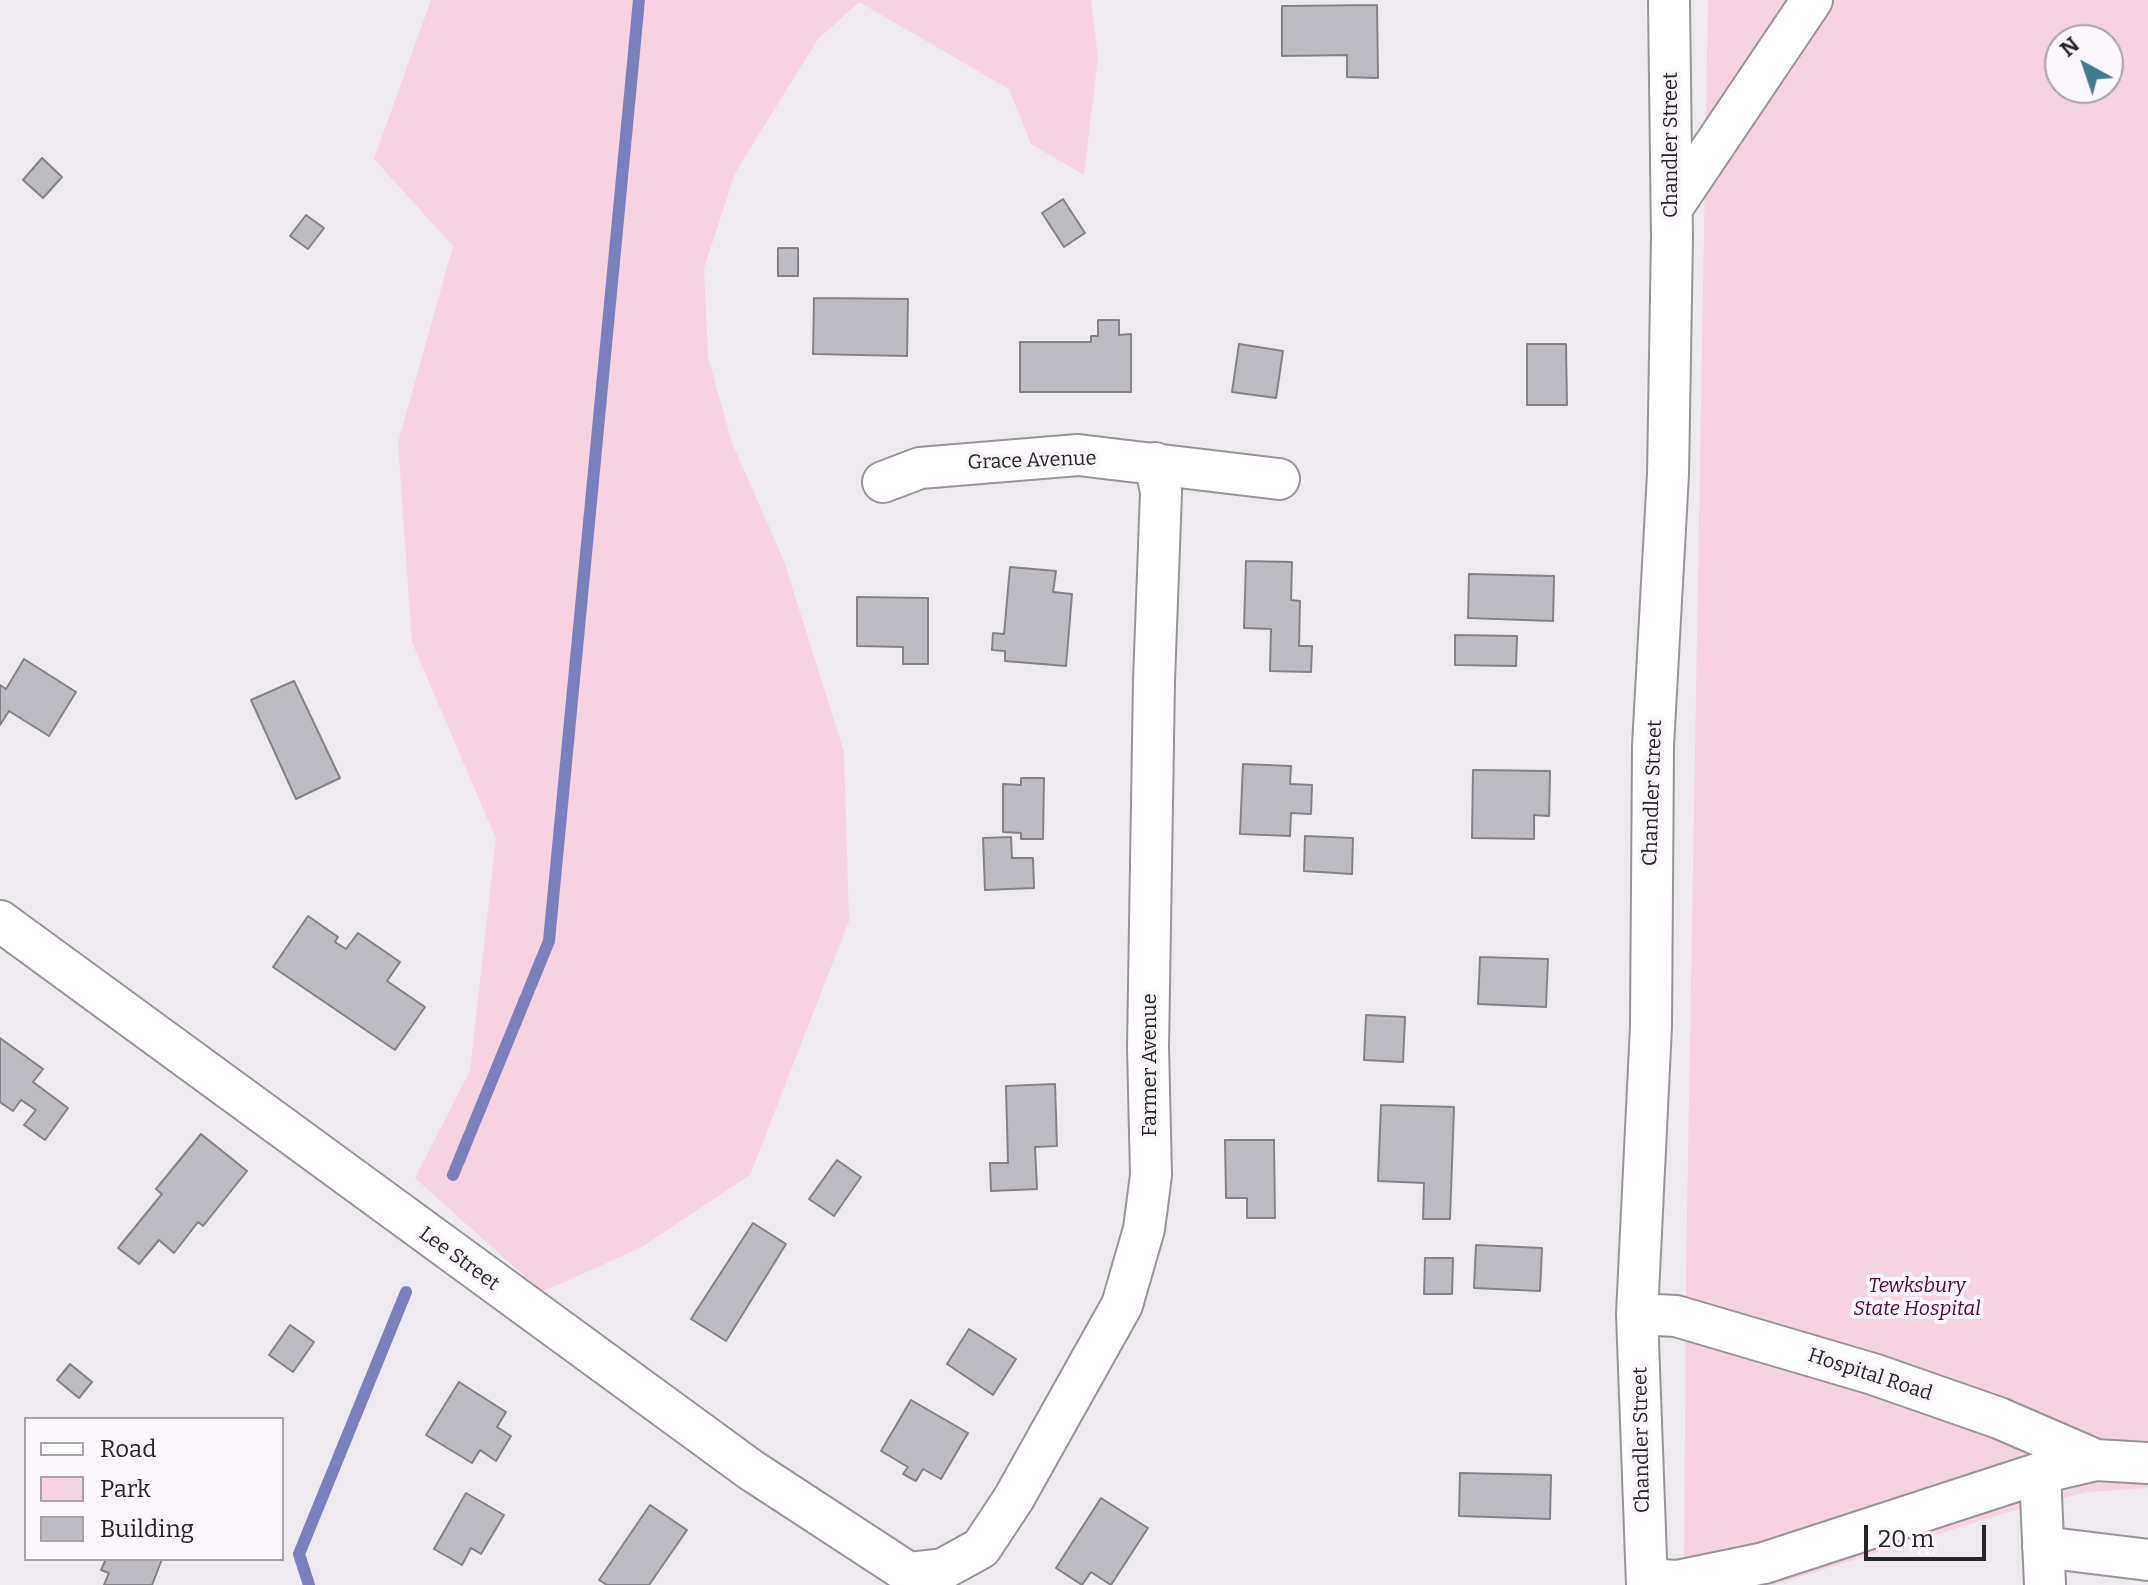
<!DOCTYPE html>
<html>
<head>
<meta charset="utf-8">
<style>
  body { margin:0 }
  #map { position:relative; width:2148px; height:1585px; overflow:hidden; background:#eeeaf0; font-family:Bitter,serif }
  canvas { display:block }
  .legend { position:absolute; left:24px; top:1417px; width:260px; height:144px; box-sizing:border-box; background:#fbf7fd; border:2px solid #a6a3a7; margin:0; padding:10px 14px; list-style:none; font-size:24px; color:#262527 }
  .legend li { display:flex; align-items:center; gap:16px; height:40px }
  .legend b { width:40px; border:2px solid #a6a3a7 }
  .north { position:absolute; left:2044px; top:24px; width:80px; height:80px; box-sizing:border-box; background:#fbf7fd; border:2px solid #a6a3a7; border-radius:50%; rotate:320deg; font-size:22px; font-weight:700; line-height:32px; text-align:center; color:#262527 }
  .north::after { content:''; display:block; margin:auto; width:28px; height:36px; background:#3f7c92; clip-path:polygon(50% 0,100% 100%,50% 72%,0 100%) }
  .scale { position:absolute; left:1864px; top:1525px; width:122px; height:36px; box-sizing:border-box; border:4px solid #262527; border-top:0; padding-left:10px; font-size:24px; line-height:28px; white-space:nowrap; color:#262527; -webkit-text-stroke:6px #fbf7fd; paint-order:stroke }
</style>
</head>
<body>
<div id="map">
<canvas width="2148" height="1585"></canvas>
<ul class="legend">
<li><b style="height:10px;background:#fff"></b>Road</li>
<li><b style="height:22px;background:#f5d3e1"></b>Park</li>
<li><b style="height:22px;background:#bdbcc3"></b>Building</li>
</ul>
<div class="north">N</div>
<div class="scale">20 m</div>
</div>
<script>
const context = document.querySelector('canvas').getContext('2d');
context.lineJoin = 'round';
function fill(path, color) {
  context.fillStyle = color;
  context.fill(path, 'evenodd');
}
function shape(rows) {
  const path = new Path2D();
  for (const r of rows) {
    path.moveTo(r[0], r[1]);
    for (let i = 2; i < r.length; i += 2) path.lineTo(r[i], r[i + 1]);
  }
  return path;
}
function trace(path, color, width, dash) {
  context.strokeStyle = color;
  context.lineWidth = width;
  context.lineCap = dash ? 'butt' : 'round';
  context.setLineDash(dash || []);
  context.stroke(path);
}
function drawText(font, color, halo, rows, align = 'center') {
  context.font = font + ' Bitter,serif';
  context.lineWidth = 8;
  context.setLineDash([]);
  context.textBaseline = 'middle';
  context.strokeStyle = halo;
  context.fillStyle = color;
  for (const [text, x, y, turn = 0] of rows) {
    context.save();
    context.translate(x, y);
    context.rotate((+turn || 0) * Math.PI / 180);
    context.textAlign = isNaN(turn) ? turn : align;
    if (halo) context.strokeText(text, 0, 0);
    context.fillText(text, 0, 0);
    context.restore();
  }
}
const green = shape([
  [431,0,1091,0,1098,57,1084,175,1031,144,1009,89,859,2,818,39,735,173,704,268,708,357,732,443,784,561,844,752,849,921,750,1175,642,1247,542,1292,415,1178,470,1071,496,839,412,642,398,443,453,246,374,159],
  [1708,0,2148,0,2148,1488,2088,1492,2018,1509,1773,1585,1684,1585,1686,1274],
  [2060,40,2108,40,2108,88,2060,88]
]);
const stream = shape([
  [453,1175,549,941,639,0],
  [309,1585,299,1554,406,1292]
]);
const building = shape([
  [1377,5,1378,78,1347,77,1347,55,1282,56,1282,6,1377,5],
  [42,158,62,177,43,198,23,180,42,158],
  [1063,199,1085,233,1064,247,1042,213,1063,199],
  [306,215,324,228,308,249,290,236,306,215],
  [778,248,798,248,798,276,778,276,778,248],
  [814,298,908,299,907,356,813,354,814,298],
  [1098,320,1119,320,1119,335,1131,334,1131,392,1020,392,1020,342,1091,342,1091,336,1098,336,1098,320],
  [1239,344,1283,351,1276,398,1232,392,1239,344],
  [1527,344,1566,344,1567,405,1527,405,1527,344],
  [1246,561,1292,562,1291,600,1300,601,1299,646,1312,646,1311,672,1270,671,1271,629,1244,628,1246,561],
  [1010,567,1056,571,1053,592,1072,594,1066,666,1005,661,1005,651,992,650,993,633,1004,634,1010,567],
  [1469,574,1554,576,1553,621,1468,618,1469,574],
  [857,597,928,598,928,664,903,664,903,647,857,646,857,597],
  [1455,635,1517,636,1516,666,1455,665,1455,635],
  [24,659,76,692,49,736,9,711,0,725,0,685,6,689,24,659],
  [294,681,340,778,296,799,251,700,294,681],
  [1243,764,1291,766,1290,784,1312,785,1311,814,1291,813,1290,836,1240,834,1243,764],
  [1473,770,1550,771,1549,816,1534,815,1534,839,1472,838,1473,770],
  [1021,778,1044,778,1043,839,1021,839,1021,833,1003,832,1003,784,1021,785,1021,778],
  [1305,836,1353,838,1352,874,1304,871,1305,836],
  [1011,837,1012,858,1033,858,1034,888,985,890,983,838,1011,837],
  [308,916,338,937,335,942,346,949,358,933,400,962,387,981,425,1007,395,1050,273,967,308,916],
  [1480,957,1548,959,1546,1007,1478,1004,1480,957],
  [1366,1015,1405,1017,1403,1062,1364,1060,1366,1015],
  [0,1038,43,1069,33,1082,68,1108,45,1140,24,1125,36,1110,21,1100,13,1111,0,1102,0,1038],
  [1055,1084,1057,1146,1035,1147,1037,1189,991,1191,990,1163,1008,1163,1006,1086,1055,1084],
  [1381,1105,1454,1107,1450,1219,1423,1219,1424,1183,1378,1181,1381,1105],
  [201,1134,247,1171,203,1226,198,1222,174,1253,159,1240,139,1264,118,1248,162,1194,156,1189,201,1134],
  [1225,1140,1274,1140,1275,1218,1247,1218,1247,1198,1226,1198,1225,1140],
  [837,1160,861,1177,834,1216,809,1199,837,1160],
  [753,1223,786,1244,726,1341,691,1319,753,1223],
  [1476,1245,1542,1248,1540,1291,1474,1288,1476,1245],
  [1425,1258,1453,1258,1452,1294,1424,1294,1425,1258],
  [290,1325,314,1342,293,1372,269,1355,290,1325],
  [969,1329,1016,1359,993,1395,947,1364,969,1329],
  [70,1364,92,1382,79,1398,57,1380,70,1364],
  [459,1382,506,1412,497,1427,511,1436,496,1461,480,1450,472,1463,426,1435,459,1382],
  [911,1400,968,1433,941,1479,923,1469,916,1481,903,1474,908,1467,881,1451,911,1400],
  [1460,1473,1551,1475,1550,1519,1459,1516,1460,1473],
  [466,1493,504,1515,481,1554,471,1548,462,1565,434,1549,466,1493],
  [1101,1498,1148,1528,1111,1585,1091,1572,1082,1585,1056,1568,1101,1498],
  [650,1505,687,1530,649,1585,607,1585,599,1580,650,1505],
  [106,1559,162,1559,152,1585,104,1585,109,1573,101,1570,106,1559]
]);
const minor = shape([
  [1672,208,1812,0],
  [883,482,920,468,1078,455,1279,479],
  [0,921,751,1470,927,1585],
  [1637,1314,1676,1316,1873,1374,1999,1418,2096,1460],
  [2040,1473,2045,1585],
  [2043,1547,2148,1560],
  [908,1573,943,1569,981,1548,1014,1498,1122,1305,1144,1229,1151,1175,1148,1047,1154,681,1161,492,1155,463],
  [1647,1579,1677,1581,1764,1563,2040,1473,2096,1460,2148,1463],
  [1647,1585,1637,1314,1651,1026,1653,746,1668,474,1672,238,1669,0]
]);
const streetNames = [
  ["Chandler Street",1671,145,-90],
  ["Grace Avenue",1032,461,-2],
  ["Chandler Street",1653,793,-88],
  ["Farmer Avenue",1150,1065,-90],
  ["Lee Street",459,1259,36],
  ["Hospital Road",1870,1375,18],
  ["Chandler Street",1642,1440,-91]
];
const parkNames = [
  ["Tewksbury",1917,1286],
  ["State Hospital",1917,1309]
];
fill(green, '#f5d3e1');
trace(stream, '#7b80bd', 12);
fill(building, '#bdbcc3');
trace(building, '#848289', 2);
trace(minor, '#98949a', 44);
trace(minor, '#fff', 40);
drawText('20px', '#262527', '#fbf7fd', streetNames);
drawText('italic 20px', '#590436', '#fbf7fd', parkNames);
</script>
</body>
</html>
